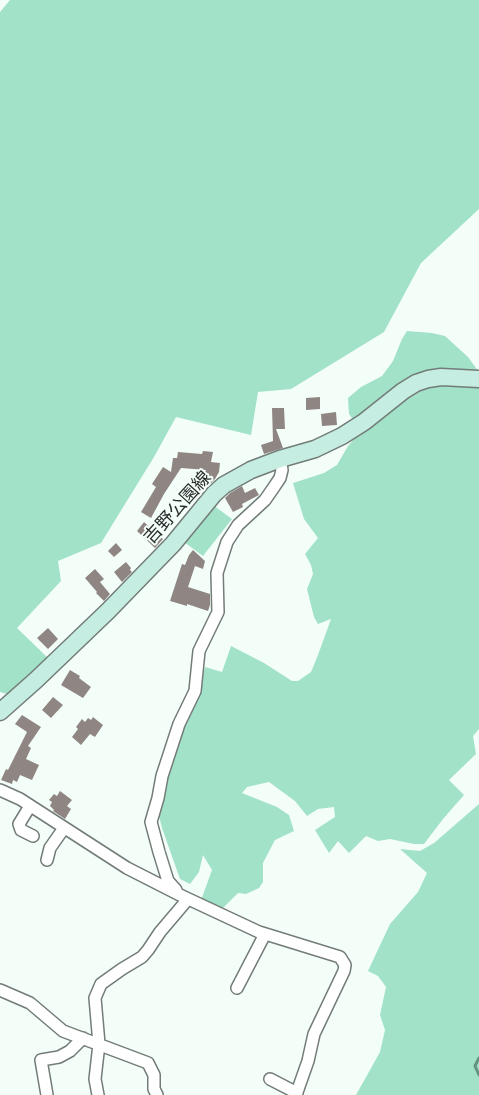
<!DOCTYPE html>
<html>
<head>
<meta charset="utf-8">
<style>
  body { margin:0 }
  canvas { display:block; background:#f3fef9 }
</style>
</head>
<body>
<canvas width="479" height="1095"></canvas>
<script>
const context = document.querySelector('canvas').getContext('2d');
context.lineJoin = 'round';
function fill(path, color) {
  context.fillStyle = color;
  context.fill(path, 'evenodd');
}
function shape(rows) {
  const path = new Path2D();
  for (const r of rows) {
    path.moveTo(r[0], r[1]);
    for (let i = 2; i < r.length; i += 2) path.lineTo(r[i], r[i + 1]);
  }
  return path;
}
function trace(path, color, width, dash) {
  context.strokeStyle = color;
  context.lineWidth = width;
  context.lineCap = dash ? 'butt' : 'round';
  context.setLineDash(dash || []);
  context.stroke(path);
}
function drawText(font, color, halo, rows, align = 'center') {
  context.font = font + ' Arial,"Noto Sans JP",sans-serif';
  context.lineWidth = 4;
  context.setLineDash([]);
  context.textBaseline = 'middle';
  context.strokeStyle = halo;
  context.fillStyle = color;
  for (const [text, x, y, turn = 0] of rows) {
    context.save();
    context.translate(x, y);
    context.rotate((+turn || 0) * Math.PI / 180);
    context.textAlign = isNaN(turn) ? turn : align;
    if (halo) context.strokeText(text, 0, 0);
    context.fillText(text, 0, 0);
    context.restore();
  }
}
const green = shape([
  [10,0,479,0,479,209,421,263,384,332,291,389,258,392,251,435,176,417,154,457,101,543,58,561,61,581,17,628,49,659,10,695,0,692,0,12],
  [407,331,432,333,445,336,468,357,479,372,479,729,473,736,476,754,449,780,464,795,443,819,424,844,414,844,390,839,378,841,366,836,349,853,338,841,329,853,315,830,335,817,334,807,318,809,307,816,295,801,269,782,247,787,242,793,277,807,289,815,294,831,275,840,263,863,263,882,259,888,246,894,238,893,220,911,200,903,212,870,203,855,199,872,190,884,180,879,162,828,158,812,165,793,167,764,202,680,205,667,222,672,231,646,264,663,292,681,298,681,311,672,318,655,331,619,318,624,314,617,307,589,313,574,311,565,305,554,318,538,304,519,293,483,324,473,337,465,348,446,361,431,349,414,348,398,361,387,382,376,393,361,402,339],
  [213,505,232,519,203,556,184,542],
  [479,804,479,1095,356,1095,380,1052,385,1030,380,1015,386,987,378,976,368,971,390,924,418,892,427,873,400,849,420,851,434,843]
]);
const stream = shape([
  [479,1058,475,1066,479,1075]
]);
const building = shape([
  [320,397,320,409,306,410,306,398],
  [272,408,284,408,285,429,276,429,283,448,264,454,261,445,273,441],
  [336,412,337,425,322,426,321,414],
  [203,451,213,452,211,462,220,463,219,472,215,479,210,484,201,479,206,470,181,468,164,494,151,518,141,512,156,487,152,484,163,467,171,472,173,458,177,458,178,452,202,454],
  [242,486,245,493,255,488,259,495,242,504,243,507,233,512,225,498,230,493],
  [144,522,163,539,155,548,137,531],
  [116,543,122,550,114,557,108,551],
  [193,550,205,561,203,569,195,566,188,587,210,594,210,605,208,611,187,604,187,606,170,601,182,564,185,565,189,555],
  [126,562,131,568,130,570,132,572,122,582,114,572],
  [95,569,104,579,100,582,110,594,104,601,96,593,97,592,85,578],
  [48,628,58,639,48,649,37,638],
  [70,670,80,676,79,678,91,687,83,698,61,685],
  [53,697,63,705,51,718,42,710],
  [22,715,41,727,28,746,31,748,26,759,39,765,32,780,20,775,17,782,13,780,12,784,1,780,6,769,8,770,27,732,15,724],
  [93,717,103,725,95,737,90,734,81,745,72,737,78,729,76,727,82,719,85,722,88,718,91,720],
  [60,791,72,800,67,806,71,809,65,819,53,811,54,810,50,806,52,802,49,800,54,794,57,796]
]);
const street = shape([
  [0,790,20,799,127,868,182,896,259,932,340,957,345,965,344,971,314,1034,308,1061,296,1095],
  [30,806,19,824,21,830,33,836],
  [47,860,50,848,64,828],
  [176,890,168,881,159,852,151,822,158,798,162,776,179,724,195,691,199,651,218,612,217,573,227,542,238,525,265,500,274,487,280,478,282,470,280,459],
  [237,988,265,934],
  [0,990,30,1003,63,1031,148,1063,154,1075,154,1089,157,1095],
  [270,1079,297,1093],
  [47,1095,41,1060,59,1057,70,1051,83,1038],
  [98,1095,95,1079,99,1044,95,998,101,984,122,969,142,957,148,950,160,932,188,899]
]);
const secondary = shape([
  [0,712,36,680,108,611,173,544,214,494,224,485,251,470,280,459,315,449,342,436,364,422,403,391,416,383,428,379,441,377,479,379]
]);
const streetNames = [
  ["吉野公園線",178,508,-48]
];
fill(green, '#a2e2c9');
trace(stream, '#629481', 3);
fill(building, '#8f8683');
trace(street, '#737c78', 14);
trace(secondary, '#737c78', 19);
trace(street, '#fff', 11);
trace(secondary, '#c6ede1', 16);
drawText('18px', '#282c2a', '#f3fef9', streetNames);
</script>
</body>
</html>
